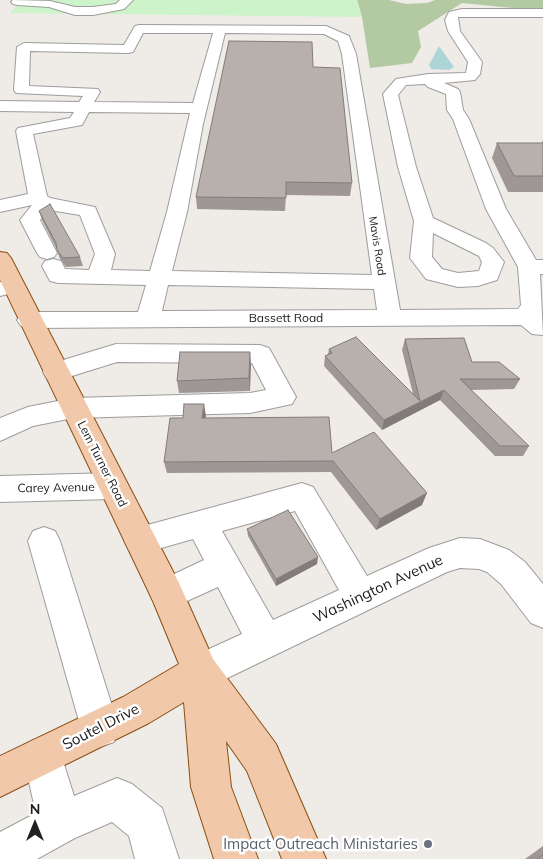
<!DOCTYPE html>
<html>
<head>
<meta charset="utf-8">
<style>
  body { margin:0 }
  #map { position:relative; width:543px; height:859px; overflow:hidden; background:#efebe7; font-family:Mulish,sans-serif }
  canvas { display:block }
  .north { position:absolute; left:10px; top:799px; width:50px; height:50px; -webkit-text-stroke:4px #fff; paint-order:stroke; rotate:0deg; font-size:14px; font-weight:700; line-height:20px; text-align:center; color:#202020 }
  .north::after { content:''; display:block; margin:auto; width:18px; height:22px; background:#202020; clip-path:polygon(50% 0,100% 100%,50% 72%,0 100%) }
</style>
</head>
<body>
<div id="map">
<canvas width="543" height="859"></canvas>
<div class="north">N</div>
</div>
<script>
const context = document.querySelector('canvas').getContext('2d');
context.lineJoin = 'round';
function fill(path, color) {
  context.fillStyle = color;
  context.fill(path, 'evenodd');
}
function shape(rows) {
  const path = new Path2D();
  for (const r of rows) {
    path.moveTo(r[0], r[1]);
    for (let i = 2; i < r.length; i += 2) path.lineTo(r[i], r[i + 1]);
  }
  return path;
}
function trace(path, color, width, dash) {
  context.strokeStyle = color;
  context.lineWidth = width;
  context.lineCap = dash ? 'butt' : 'round';
  context.setLineDash(dash || []);
  context.stroke(path);
}
function drawText(font, color, halo, rows, align = 'center') {
  context.font = font + ' Mulish,sans-serif';
  context.lineWidth = 5;
  context.setLineDash([]);
  context.textBaseline = 'middle';
  context.strokeStyle = halo;
  context.fillStyle = color;
  for (const [text, x, y, turn = 0] of rows) {
    context.save();
    context.translate(x, y);
    context.rotate((+turn || 0) * Math.PI / 180);
    context.textAlign = isNaN(turn) ? turn : align;
    if (halo) context.strokeText(text, 0, 0);
    context.fillText(text, 0, 0);
    context.restore();
  }
}
const forest = shape([
  [357,0,389,0,406,4,427,3,435,0,543,0,543,8,522,9,462,3,418,31,421,47,412,63,370,68,362,17]
]);
const park = shape([
  [23,0,357,0,362,17,10,13]
]);
const water = shape([
  [439,46,454,67,449,70,431,69,429,65]
]);
const minor = shape([
  [13,0,50,1,75,7,93,7,116,4,120,0,133,0,124,9,93,15,75,15,49,7,17,5,13,4,11,2,13,0],
  [462,9,543,9,543,17,458,17,460,31,482,62,480,74,475,80,444,83,458,89,460,92,463,110,469,119,506,209,536,260,543,260,543,274,540,274,543,335,532,334,521,325,29,328,21,326,17,320,21,314,29,312,138,312,146,285,58,283,50,281,42,266,45,261,53,259,61,261,65,269,89,270,95,254,80,215,49,210,40,220,57,253,54,257,47,259,40,257,37,253,20,220,32,205,0,212,0,200,28,194,16,131,18,128,70,118,74,112,0,111,0,101,79,102,83,96,16,93,14,90,17,47,24,43,124,45,135,26,139,25,326,26,349,36,356,54,400,310,518,309,521,305,518,267,486,209,453,119,447,110,446,94,428,87,425,84,406,85,398,95,416,167,433,218,486,243,493,248,504,262,497,280,478,286,458,287,426,279,410,258,414,221,398,167,383,94,396,79,428,74,466,73,468,62,448,31,445,20,449,12,462,9],
  [143,33,213,33,193,103,94,102,100,92,98,89,29,86,30,51,128,53,133,52,143,33],
  [225,33,324,34,338,41,342,54,372,275,172,271,187,212,203,124,225,33],
  [89,112,190,113,167,212,150,271,111,270,115,254,95,207,50,198,47,196,33,134,82,125,89,112],
  [433,233,479,256,482,262,479,271,458,273,442,269,432,257,433,233],
  [168,285,374,289,377,310,162,311,168,285],
  [12,279,20,281,23,286,20,291,0,296,0,282,12,279],
  [116,344,260,345,269,348,296,397,292,404,250,413,73,418,33,426,0,441,0,418,28,407,73,398,250,393,266,390,252,363,117,362,56,381,47,379,43,372,47,365,116,344],
  [113,473,123,477,128,486,123,495,113,499,0,502,0,476,113,473],
  [302,483,313,487,367,576,429,548,460,538,480,539,509,550,525,562,543,584,543,628,531,623,501,584,487,572,479,569,460,568,447,572,213,685,200,690,187,685,182,672,187,659,242,634,218,587,167,610,155,605,150,594,155,583,204,560,193,539,140,554,129,550,124,540,129,530,302,483],
  [295,511,339,590,273,620,222,531,295,511],
  [44,527,55,531,60,541,119,728,114,742,100,747,86,742,81,728,28,541,33,531,44,527],
  [43,736,57,742,74,796,117,778,132,784,162,808,179,859,135,859,129,836,112,822,75,838,37,859,0,859,0,832,36,813,23,756,29,742,43,736]
]);
const major = shape([
  [0,252,7,253,11,258,179,583,213,659,276,744,326,859,282,859,247,771,226,741,231,787,258,859,214,859,191,787,184,702,149,723,0,797,0,756,123,697,179,664,153,601,0,280,0,252]
]);
const wall = shape([
  [313,67,352,183,350,196,286,195,285,211,197,209,196,197],
  [543,140,543,192,508,192,492,158,497,143,542,143],
  [39,211,80,257,83,266,66,267,60,259,56,248,42,220],
  [405,339,520,379,514,389,471,390,529,446,523,456,495,456,440,400,382,430,324,366,325,356,328,354,329,349,413,394,402,350],
  [250,352,250,391,179,393,177,381],
  [206,416,205,418,332,453,422,505,376,530,331,472,167,473,164,462,183,418],
  [247,529,317,564,276,586,248,536],
  [543,846,543,859,525,859]
]);
const shadedWall = shape([
  [250,352,251,365,250,391,249,378],
  [444,390,440,400,382,430,384,420],
  [204,404,206,416,204,430,202,418],
  [427,493,422,505,376,530,380,519],
  [318,557,317,564,276,586,276,579]
]);
const building = shape([
  [229,41,312,42,313,67,340,68,352,183,286,182,286,198,196,197,229,41],
  [497,143,543,143,543,176,514,176,497,143],
  [50,204,80,257,63,258,57,250,56,243,39,211,50,204],
  [356,337,420,401,405,339,464,338,472,362,499,362,520,379,460,379,529,446,500,446,444,390,384,420,325,356,332,353,329,349,356,337],
  [180,352,250,352,249,378,177,381,180,352],
  [184,404,204,404,202,418,329,417,332,453,374,432,427,493,380,519,333,461,164,462,170,418,183,418,184,404],
  [288,510,318,557,276,579,247,529,288,510],
  [543,855,543,859,537,859,543,855]
]);
const markers = [
  [428,844,5,"#6b7280"]
];
const farStreetnames = [
  ["Mavis Road",377,246,81]
];
const streetNames = [
  ["Bassett Road",286,318],
  ["Lem Turner Road",102,464,63],
  ["Carey Avenue",56,488,-1]
];
const nearStreetnames = [
  ["Washington Avenue",378,589,-25],
  ["Soutel Drive",101,727,-27]
];
const nearWorshipnames = [
  ["Impact Outreach Ministaries",418,844]
];
fill(forest, '#b3c9a1');
fill(park, '#cdf3ca');
fill(water, '#add4d7');
trace(minor, '#9d9d9d', 2);
trace(major, '#894f12', 2);
fill(minor, '#fff');
fill(major, '#f1c8aa');
fill(wall, '#9e9795');
fill(shadedWall, '#817b79');
fill(building, '#b8b0ad');
trace(building, '#817b79', 1);
for (const [x, y, r, color] of markers) {
  const dot = new Path2D();
  dot.arc(x, y, r, 0, 2 * Math.PI);
  context.fillStyle = color;
  context.fill(dot);
  trace(dot, '#fff', 2);
}
drawText('11px', '#202020', '#fff', farStreetnames);
drawText('12px', '#202020', '#fff', streetNames);
drawText('15px', '#202020', '#fff', nearStreetnames);
drawText('15px', '#5b616d', '#fff', nearWorshipnames, 'right');
</script>
</body>
</html>
